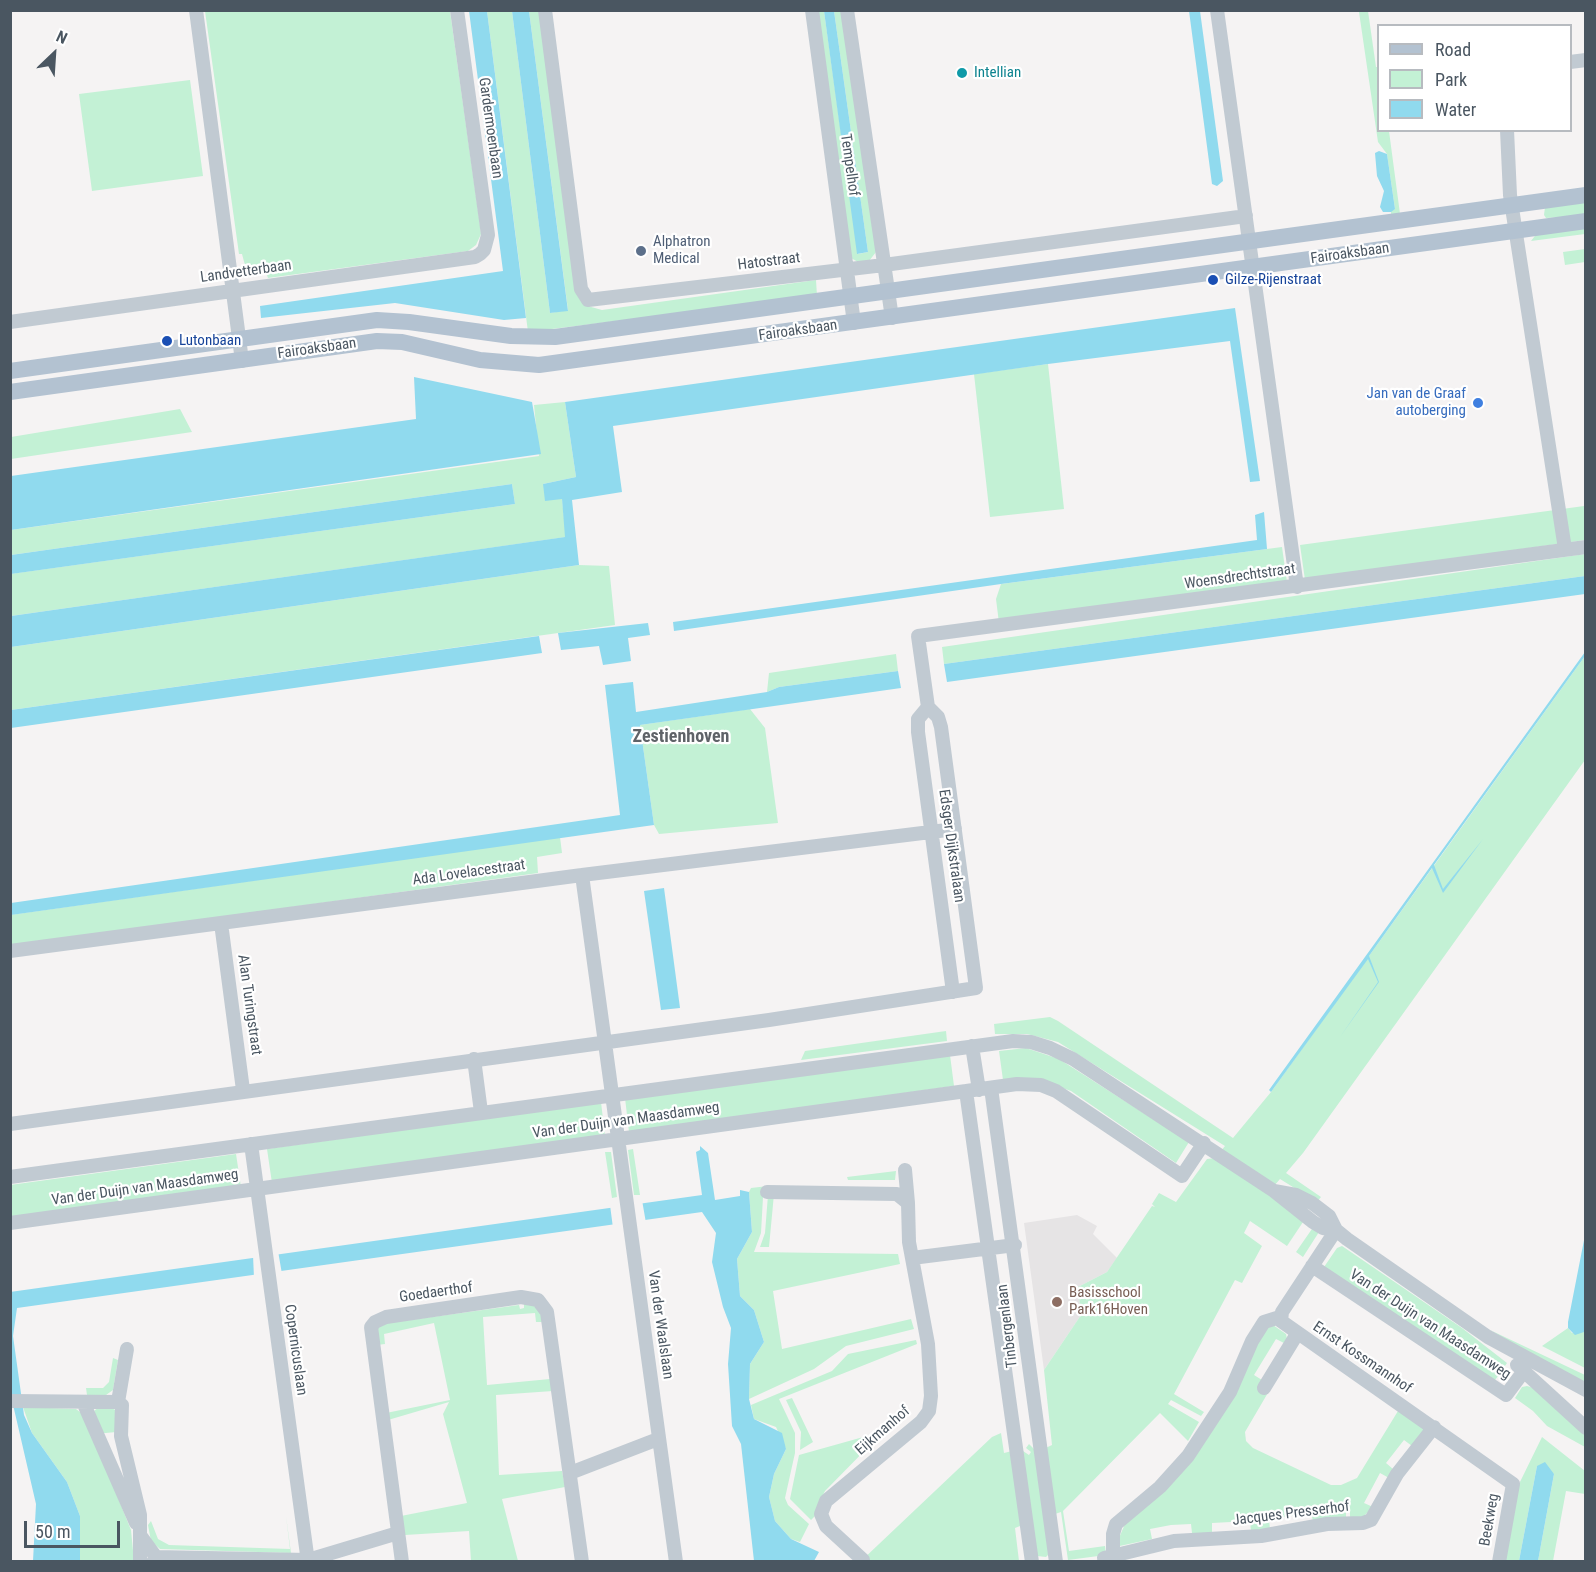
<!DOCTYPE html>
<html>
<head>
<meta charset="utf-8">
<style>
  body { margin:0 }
  #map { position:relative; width:1596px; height:1572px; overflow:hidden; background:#f5f3f3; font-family:"Roboto Condensed",sans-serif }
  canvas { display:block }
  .frame { position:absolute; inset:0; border:12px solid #4a5661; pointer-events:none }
  .legend { position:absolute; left:1377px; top:24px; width:195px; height:108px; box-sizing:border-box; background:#fff; border:2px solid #b7bbc0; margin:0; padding:8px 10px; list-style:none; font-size:18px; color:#4a5661 }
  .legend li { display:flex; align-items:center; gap:12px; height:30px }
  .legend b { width:30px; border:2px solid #b7bbc0 }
  .north { position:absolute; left:24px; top:24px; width:60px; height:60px; -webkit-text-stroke:4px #fff; paint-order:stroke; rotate:25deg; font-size:16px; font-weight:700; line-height:24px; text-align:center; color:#4a5661 }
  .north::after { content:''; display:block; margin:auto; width:21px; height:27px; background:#4a5661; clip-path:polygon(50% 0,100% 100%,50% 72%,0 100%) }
  .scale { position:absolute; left:24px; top:1521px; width:96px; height:27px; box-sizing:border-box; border:3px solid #4a5661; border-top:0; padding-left:8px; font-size:18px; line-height:21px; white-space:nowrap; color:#4a5661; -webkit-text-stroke:4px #fff; paint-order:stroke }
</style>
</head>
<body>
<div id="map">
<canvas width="1596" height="1572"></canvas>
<div class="frame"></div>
<ul class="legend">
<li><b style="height:8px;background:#b3c2d1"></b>Road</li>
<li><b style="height:16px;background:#c3f1d5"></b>Park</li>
<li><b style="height:16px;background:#90daee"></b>Water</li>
</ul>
<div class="north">N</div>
<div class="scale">50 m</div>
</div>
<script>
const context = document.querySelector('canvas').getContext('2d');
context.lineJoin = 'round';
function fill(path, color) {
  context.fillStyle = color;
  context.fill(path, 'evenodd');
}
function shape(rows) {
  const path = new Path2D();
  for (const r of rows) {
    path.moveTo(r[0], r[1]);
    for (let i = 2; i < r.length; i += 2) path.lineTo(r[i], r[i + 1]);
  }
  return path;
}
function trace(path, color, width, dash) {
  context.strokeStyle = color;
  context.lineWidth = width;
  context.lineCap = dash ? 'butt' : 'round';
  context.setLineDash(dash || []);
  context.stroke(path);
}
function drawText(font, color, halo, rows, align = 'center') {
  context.font = font + ' "Roboto Condensed",sans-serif';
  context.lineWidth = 4.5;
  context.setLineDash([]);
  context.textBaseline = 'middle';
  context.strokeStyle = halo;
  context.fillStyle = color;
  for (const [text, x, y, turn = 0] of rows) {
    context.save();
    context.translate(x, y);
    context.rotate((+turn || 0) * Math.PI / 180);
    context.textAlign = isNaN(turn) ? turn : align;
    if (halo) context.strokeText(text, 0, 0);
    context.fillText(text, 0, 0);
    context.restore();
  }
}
const education = shape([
  [1077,1215,1097,1226,1093,1234,1117,1258,1107,1272,1078,1287,1081,1315,1044,1370,1024,1223]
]);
const green = shape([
  [205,11,450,11,480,225,481,234,476,245,468,251,268,278,267,275,251,274,246,269,242,254,239,254],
  [487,11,512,11,550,313,568,310,529,11,540,11,575,291,584,305,602,310,816,280,817,296,528,332],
  [816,11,824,11,858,254,868,252,834,11,843,11,876,252,869,261,858,262,851,258],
  [1368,11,1376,67,1378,67,1378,130,1389,131,1400,214,1391,215,1391,210,1395,209,1387,154,1378,142,1359,12],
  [190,80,203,176,92,191,79,94],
  [1585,199,1585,216,1546,218,1544,215,1545,207],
  [1585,225,1585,234,1531,241,1538,232],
  [1585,249,1585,262,1565,265,1563,252],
  [1048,364,1064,509,990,517,974,374],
  [565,402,576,477,543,484,562,499,566,537,11,616,10,574,515,504,512,484,11,555,11,530,539,456,534,405],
  [180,409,192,432,11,459,11,437],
  [1584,506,1585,540,1305,580,1300,545],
  [1282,547,1287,582,999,623,996,599,1001,584],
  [1585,554,1585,576,944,664,942,647],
  [579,565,609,566,615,625,11,710,11,647],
  [896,654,898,671,779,687,767,692,769,673],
  [1585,656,1585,760,1303,1153,1286,1173,1321,1197,1317,1202,1280,1179,1268,1193,1305,1219,1287,1246,1250,1221,1244,1233,1262,1246,1242,1283,1235,1280,1174,1394,1204,1412,1201,1416,1171,1400,1168,1404,1199,1422,1188,1441,1160,1413,1063,1511,1069,1551,1105,1546,1106,1555,1068,1560,1061,1512,1046,1517,1050,1553,1046,1557,1037,1556,1030,1522,1015,1528,1019,1561,860,1562,992,1437,1001,1433,1004,1453,1020,1449,1029,1455,1031,1452,1026,1448,1029,1444,1037,1452,1052,1445,1044,1370,1081,1315,1078,1287,1107,1272,1152,1206,1155,1207,1152,1204,1159,1193,1176,1202,1207,1159,1215,1158,1225,1146,1058,1042,1027,1034,995,1034,994,1024,1050,1017,1058,1021,1233,1138,1271,1092],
  [750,709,765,728,778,823,659,834,654,825,640,725],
  [560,837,562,853,537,857,538,873,11,946,10,915],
  [946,1031,947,1041,801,1060,805,1051],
  [1026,1048,1059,1059,1189,1142,1176,1163,1071,1091,1034,1078,1003,1080,999,1051],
  [950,1055,954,1086,629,1132,625,1098],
  [601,1102,605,1136,272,1183,267,1149],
  [633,1149,640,1195,634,1195,628,1150],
  [605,1152,611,1152,617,1197,612,1198],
  [236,1154,241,1187,11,1219,10,1185],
  [896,1171,895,1180,848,1180,847,1177],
  [768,1186,763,1197,761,1233,754,1252,898,1254,900,1264,773,1291,782,1349,911,1319,914,1329,846,1346,814,1369,749,1399,750,1364,764,1342,754,1310,740,1296,737,1259,752,1232,749,1192,751,1188],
  [774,1194,769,1247,760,1247,765,1233,768,1195],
  [1314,1226,1319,1232,1303,1257,1296,1252],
  [1342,1246,1462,1328,1507,1363,1493,1383,1324,1267,1337,1248],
  [536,1303,544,1322,536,1322,535,1313,483,1317,487,1385,550,1379,553,1391,496,1395,499,1475,562,1471,565,1487,502,1499,518,1561,471,1561,469,1531,405,1535,401,1516,467,1503,443,1414,449,1402,388,1420,386,1413,450,1400,434,1323,384,1334,385,1344,377,1345,376,1328,381,1324,519,1305,520,1309,524,1308,524,1304],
  [1273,1325,1286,1334,1287,1339,1284,1343,1276,1339,1254,1375,1262,1380,1269,1391,1245,1432,1246,1441,1253,1448,1331,1485,1341,1485,1357,1478,1398,1411,1423,1428,1423,1432,1412,1446,1404,1440,1386,1463,1393,1469,1389,1478,1380,1473,1364,1503,1373,1507,1363,1517,1350,1517,1350,1512,1346,1512,1346,1517,1313,1521,1311,1512,1269,1520,1270,1529,1251,1531,1250,1521,1212,1523,1212,1533,1192,1533,1191,1524,1171,1525,1150,1529,1152,1539,1115,1547,1125,1524,1160,1492,1267,1328],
  [1585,1327,1585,1368,1542,1346,1568,1328,1572,1333,1583,1332],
  [1490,1330,1585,1375,1585,1387,1517,1347],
  [916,1340,917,1344,779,1399,795,1433,795,1453,785,1498,788,1505,809,1524,800,1542,791,1539,775,1521,769,1497,774,1474,786,1449,776,1427,754,1419,751,1405,832,1371,848,1354],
  [113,1358,118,1360,113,1390,106,1395,87,1395,86,1388,103,1388,109,1382],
  [1527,1386,1534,1388,1585,1435,1585,1447,1547,1426,1533,1411,1515,1398,1522,1387],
  [792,1398,813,1442,800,1450,801,1432,786,1400],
  [108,1406,117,1411,116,1432,106,1433,103,1433,94,1411,99,1407],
  [23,1407,76,1409,85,1416,131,1530,134,1561,80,1561,80,1516,67,1482,32,1433],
  [874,1434,877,1438,825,1491,819,1503,818,1513,811,1520,790,1499,799,1455],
  [1542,1437,1585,1471,1585,1494,1566,1491,1553,1561,1538,1561,1554,1474,1537,1466,1519,1561,1505,1562,1519,1484],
  [286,1516,291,1553,160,1549,151,1541,148,1525,151,1521,158,1539,169,1545,290,1549]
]);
const water = shape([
  [469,11,487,11,526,318,504,320,395,303,261,318,260,306,503,271],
  [512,11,529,11,568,311,550,313],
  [824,11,834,11,868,252,857,254],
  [1189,11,1200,11,1223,181,1217,186,1212,184],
  [1379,151,1387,154,1395,209,1391,212,1383,212,1380,207,1384,191,1377,176,1375,153],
  [1235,308,1260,481,1250,482,1230,341,1048,364,613,426,622,492,572,500,579,565,11,647,11,616,565,537,562,499,545,501,543,484,576,477,565,402],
  [414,377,532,402,541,454,11,530,11,476,416,419],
  [512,484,515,504,11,574,11,555],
  [1264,512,1267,549,1001,584,674,631,673,622,1257,540,1255,515],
  [1585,576,1585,594,947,682,944,664],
  [648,623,650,635,628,638,631,661,603,665,599,646,561,650,558,633],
  [539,636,542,653,11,728,11,710],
  [1585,652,1585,656,1434,865,1443,889,1483,839,1443,893,1432,868,1369,956,1379,982,1340,1037,1378,982,1368,959,1271,1092,1269,1090],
  [898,671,901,688,640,725,654,825,11,915,11,903,620,815,605,685,633,682,636,712,767,692,779,687],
  [664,888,680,1008,661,1010,644,891],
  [700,1146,708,1153,715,1200,740,1196,740,1190,749,1192,752,1232,737,1259,740,1296,754,1310,764,1342,750,1364,749,1399,754,1419,782,1433,786,1449,774,1474,769,1497,775,1521,791,1539,819,1552,814,1561,754,1561,741,1444,732,1426,728,1364,731,1328,723,1307,712,1262,716,1233,702,1212,17,1308,13,1336,24,1415,32,1433,67,1482,80,1516,80,1561,33,1561,36,1504,11,1396,10,1292,702,1195,696,1152,700,1150],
  [1585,1235,1585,1327,1584,1332,1575,1335,1568,1328,1568,1322],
  [1545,1462,1554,1474,1538,1561,1519,1561,1537,1466]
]);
const pier = shape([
  [642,1200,646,1223,613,1228,610,1205],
  [278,1251,282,1274,254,1278,253,1255]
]);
const minor = shape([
  [196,10,242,361],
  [545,10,581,289,588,300,884,265,1246,216],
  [812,10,854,323],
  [847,10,892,318],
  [1217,10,1297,587],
  [1570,62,1586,60],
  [1507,130,1510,195,1565,549],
  [10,322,475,257,480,254,484,250,488,235,457,10],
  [928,707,918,719,918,732,953,992],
  [582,875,676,1562],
  [221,923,243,1090],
  [10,951,582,875,955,829],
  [972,1046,979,1090],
  [474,1059,481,1112],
  [991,1088,1056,1562],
  [966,1091,1032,1562],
  [10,1124,769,1020,976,988,941,727,938,717,928,707,918,636,1586,547],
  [251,1144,308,1562],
  [905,1170,908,1203],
  [10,1177,1013,1041,1031,1042,1050,1048,1073,1059,1274,1191,1313,1222,1323,1228,1336,1230],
  [1274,1191,1296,1195,1312,1203,1329,1216,1336,1230,1347,1239,1488,1337,1586,1390],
  [767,1192,897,1194,908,1203,909,1242,928,1344,931,1396,929,1411,921,1422,826,1501,821,1514,826,1526,863,1560],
  [10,1223,1017,1084,1041,1085,1056,1091,1182,1176,1204,1143],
  [1336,1230,1282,1312,1281,1321,1513,1484,1499,1562],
  [912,1258,1015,1245],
  [1312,1266,1506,1395,1524,1371],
  [1517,1365,1586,1428],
  [1264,1388,1297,1334],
  [10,1401,118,1402,122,1405,121,1436,140,1515,140,1535,156,1557,153,1562],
  [83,1402,136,1523],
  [118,1402,127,1349],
  [570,1473,658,1439],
  [1113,1554,1113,1534,1116,1524,1160,1487,1188,1456,1230,1392,1252,1341,1264,1322,1280,1317],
  [156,1557,308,1560,398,1533],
  [1104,1558,1174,1541,1261,1536,1327,1524,1363,1523,1371,1520,1397,1474,1434,1427],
  [140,1562,140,1535],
  [402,1562,371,1327,375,1322,386,1317,521,1297,538,1300,547,1312,582,1562]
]);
const major = shape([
  [10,371,377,320,409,322,511,336,555,337,1586,195],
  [10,392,377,341,402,342,480,360,539,365,1586,221]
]);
const markers = [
  [962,73,6,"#0f9aa8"],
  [641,251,6,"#5c6f8a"],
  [1213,280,6,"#1a4fb4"],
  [167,341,6,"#1a4fb4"],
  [1478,403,6,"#3f7fe0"],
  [1057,1302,6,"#8d6e63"]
];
const cultureNames = [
  ["Intellian",974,73]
];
const streetNames = [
  ["Gardermoenbaan",490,128,82],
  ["Tempelhof",849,165,82],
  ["Fairoaksbaan",1350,254,-8],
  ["Hatostraat",769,262,-7],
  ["Landvetterbaan",246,272,-8],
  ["Fairoaksbaan",798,331,-8],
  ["Fairoaksbaan",317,349,-8],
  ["Woensdrechtstraat",1240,577,-8],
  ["Edsger Dijkstralaan",951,846,82],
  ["Ada Lovelacestraat",469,873,-8],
  ["Alan Turingstraat",249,1005,82],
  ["Van der Duijn van Maasdamweg",626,1121,-8],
  ["Van der Duijn van Maasdamweg",145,1188,-8],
  ["Goedaerthof",436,1293,-8],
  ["Van der Waalslaan",660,1325,82],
  ["Van der Duijn van Maasdamweg",1430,1325,33],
  ["Tinbergenlaan",1008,1326,-97],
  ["Copernicuslaan",295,1350,82],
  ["Ernst Kossmannhof",1362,1358,34],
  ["Eijkmanhof",883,1431,-41],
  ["Jacques Presserhof",1291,1514,-7],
  ["Beekweg",1490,1520,-80]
];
const serviceNames = [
  ["Alphatron",653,242],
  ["Medical",653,259]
];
const transitNames = [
  ["Gilze-Rijenstraat",1225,280],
  ["Lutonbaan",179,341]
];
const shopNames = [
  ["Jan van de Graaf",1466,394],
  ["autoberging",1466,411]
];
const educationNames = [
  ["Basisschool",1069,1293],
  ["Park16Hoven",1069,1310]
];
const quarterNames = [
  ["Zestienhoven",681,737]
];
fill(education, '#e6e4e5');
fill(green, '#c3f1d5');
fill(water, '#90daee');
fill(pier, '#f5f3f3');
trace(minor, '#c1cad2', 14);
trace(major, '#b3c2d1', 16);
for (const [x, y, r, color] of markers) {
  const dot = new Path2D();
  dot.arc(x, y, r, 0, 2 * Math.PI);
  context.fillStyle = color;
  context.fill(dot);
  trace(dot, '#fff', 2);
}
drawText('15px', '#0d838f', '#fff', cultureNames, 'left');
drawText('15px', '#4a5661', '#fff', streetNames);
drawText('15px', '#4e5e75', '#fff', serviceNames, 'left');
drawText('15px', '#164399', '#fff', transitNames, 'left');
drawText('15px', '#366cbe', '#fff', shopNames, 'right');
drawText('15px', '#785e54', '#fff', educationNames, 'left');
drawText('bold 18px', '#5f6368', '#fff', quarterNames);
</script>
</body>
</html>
